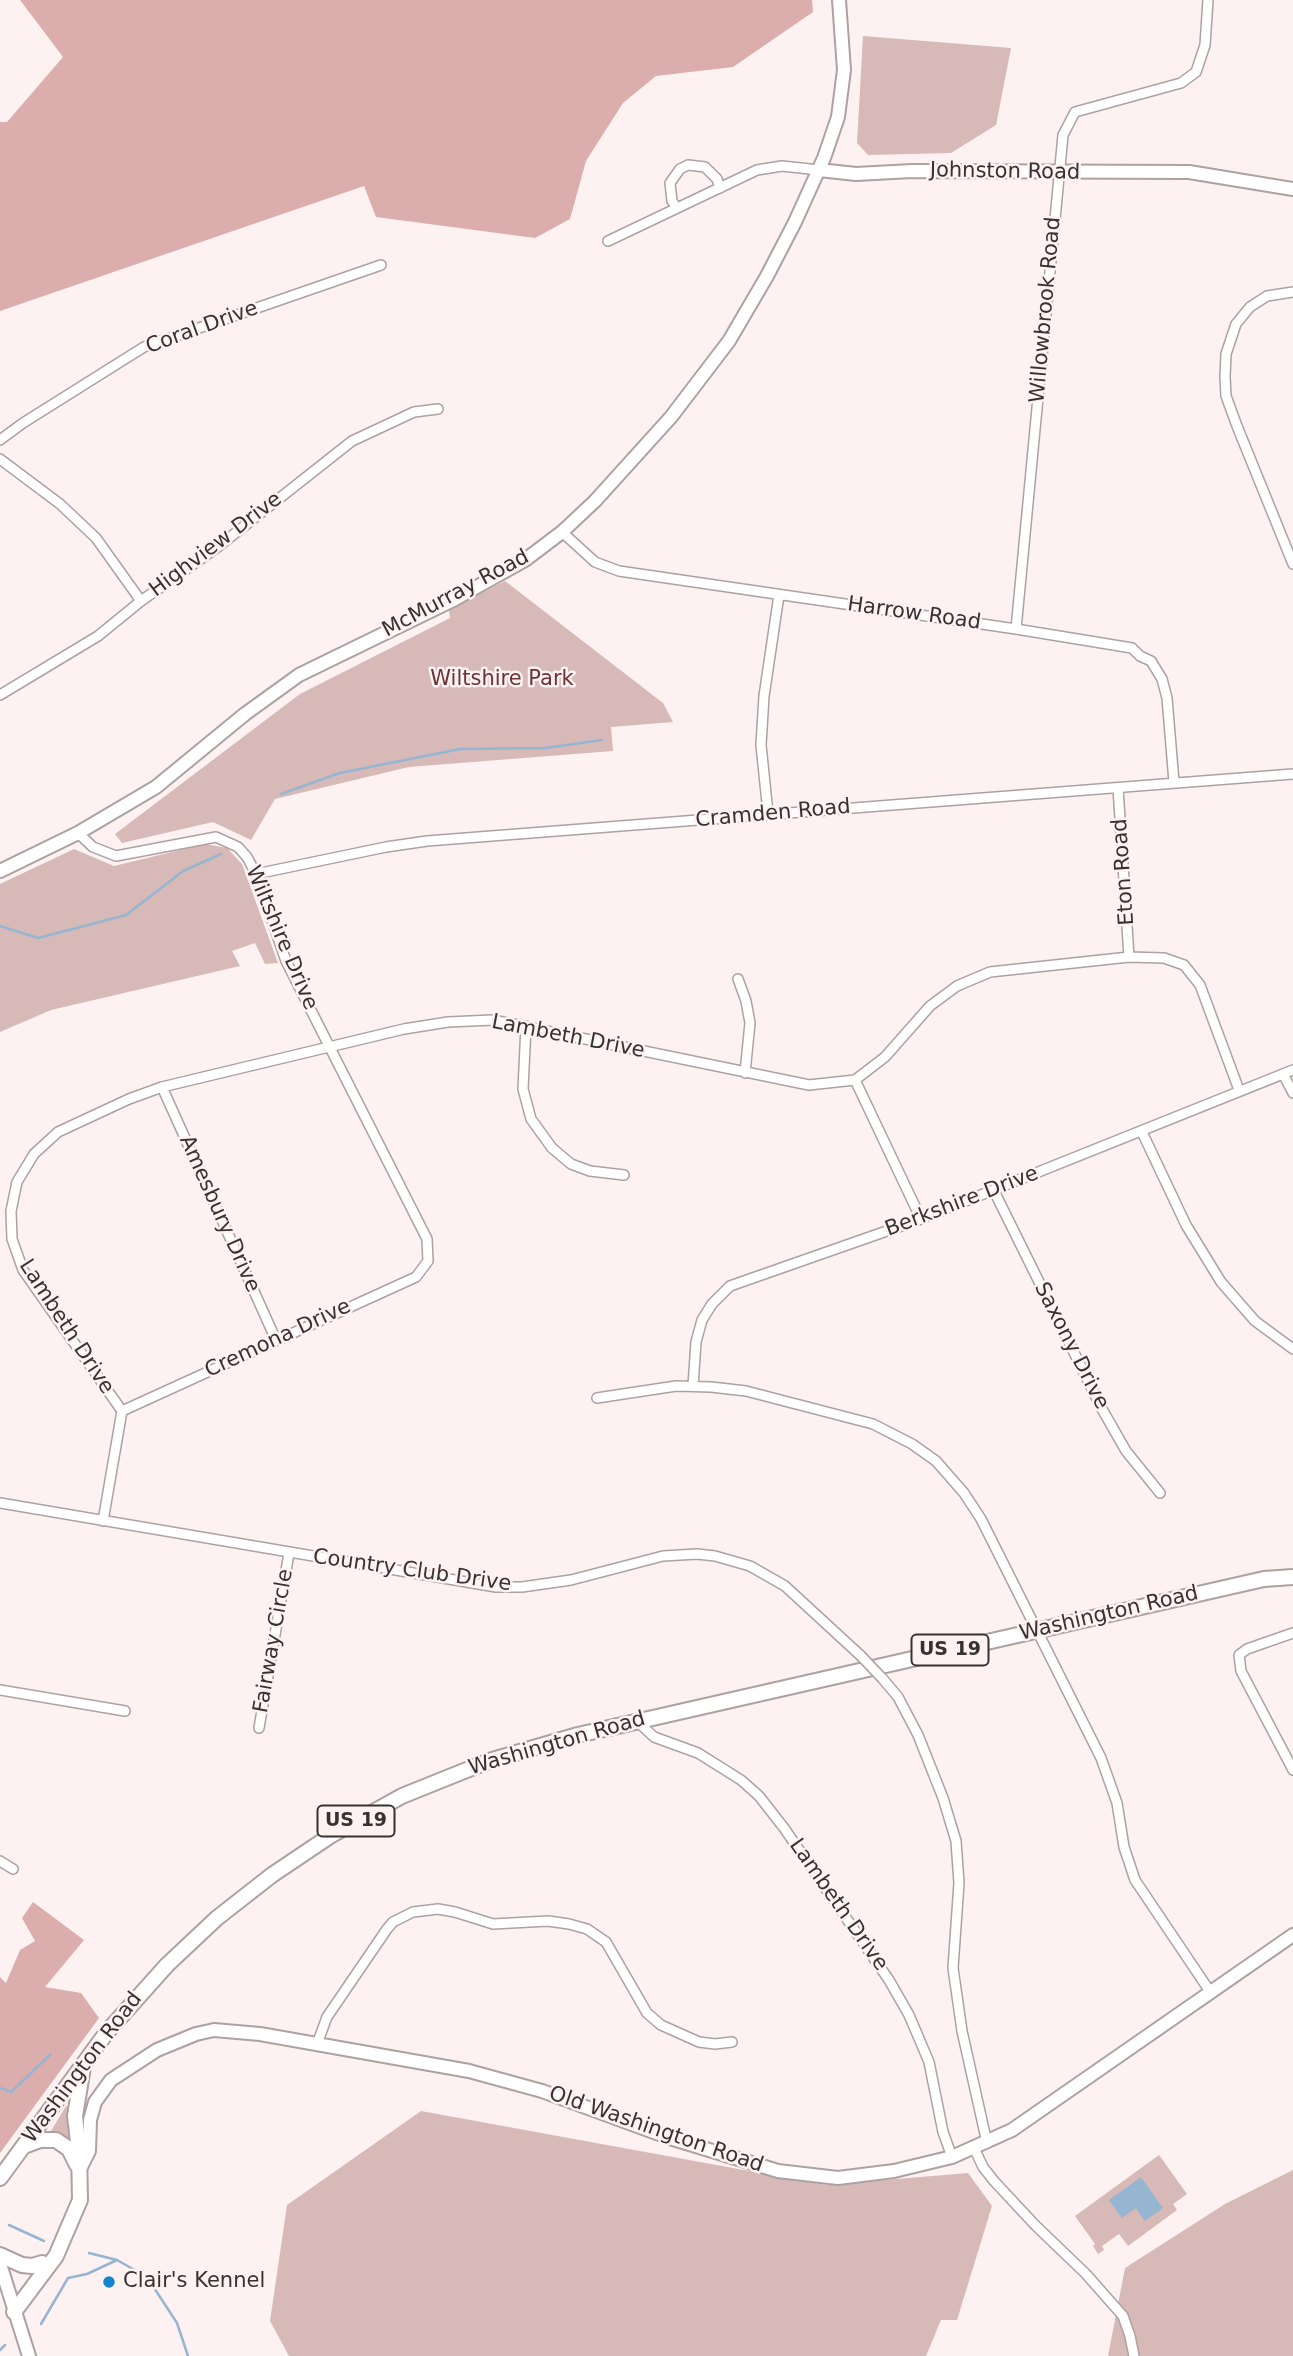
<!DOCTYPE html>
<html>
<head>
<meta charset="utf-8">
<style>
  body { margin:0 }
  canvas { display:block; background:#fef1f1 }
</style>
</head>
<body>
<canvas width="1293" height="2356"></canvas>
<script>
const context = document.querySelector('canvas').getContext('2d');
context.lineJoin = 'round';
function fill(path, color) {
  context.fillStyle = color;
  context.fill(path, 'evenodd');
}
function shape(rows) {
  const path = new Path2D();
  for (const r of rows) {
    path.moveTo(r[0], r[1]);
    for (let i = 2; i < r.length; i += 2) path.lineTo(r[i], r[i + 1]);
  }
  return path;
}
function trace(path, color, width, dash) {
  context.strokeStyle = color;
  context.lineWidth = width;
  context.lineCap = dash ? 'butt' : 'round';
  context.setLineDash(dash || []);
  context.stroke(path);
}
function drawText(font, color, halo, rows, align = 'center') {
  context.font = font + ' "DejaVu Sans",sans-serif';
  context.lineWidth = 5;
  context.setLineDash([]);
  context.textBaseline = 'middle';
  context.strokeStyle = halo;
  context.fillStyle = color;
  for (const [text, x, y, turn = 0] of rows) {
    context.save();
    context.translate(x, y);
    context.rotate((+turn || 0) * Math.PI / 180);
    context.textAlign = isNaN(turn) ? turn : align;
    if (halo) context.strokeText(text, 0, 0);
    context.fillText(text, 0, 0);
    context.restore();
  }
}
const green = shape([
  [863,36,1011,48,996,125,951,153,868,155,857,143],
  [505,581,663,703,673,722,611,727,613,751,409,767,275,799,251,840,213,822,122,843,115,834,300,694,450,618,449,610],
  [205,844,227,848,242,864,278,963,265,964,255,943,232,951,240,966,51,1010,0,1032,0,884,74,849,114,866],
  [66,2106,69,2107,70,2137,68,2138,51,2131],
  [421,2111,826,2185,968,2173,992,2206,957,2320,941,2320,926,2356,289,2356,270,2321,287,2205],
  [1159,2155,1187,2194,1173,2204,1177,2210,1128,2246,1119,2234,1102,2246,1104,2250,1098,2254,1093,2246,1095,2244,1075,2216],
  [1293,2170,1293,2356,1108,2356,1125,2268,1225,2204]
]);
const forest = shape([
  [20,0,812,0,813,12,733,67,656,76,623,103,586,161,570,219,535,238,376,217,364,186,0,311,0,122,7,122,63,57],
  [33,1902,84,1940,45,1987,81,1993,99,2018,0,2153,0,1977,6,1983,20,1950,35,1941,22,1918]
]);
const water = shape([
  [1141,2177,1163,2208,1145,2221,1136,2208,1122,2218,1109,2200]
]);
const stream = shape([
  [281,794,340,773,460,749,545,748,602,740],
  [0,926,38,938,126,915,183,871,221,854],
  [0,2088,11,2092,51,2054],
  [9,2225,44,2241],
  [89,2253,117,2260,147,2277,177,2323,188,2356],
  [41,2324,68,2278,87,2274,117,2260],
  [0,2350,5,2345]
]);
const street = shape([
  [677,208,672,201,670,183,680,169,688,165,705,167,717,179,720,188],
  [608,241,757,170,782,166,819,170],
  [1293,292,1267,296,1250,307,1236,324,1226,354,1225,377,1226,396,1237,426,1293,564],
  [0,440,23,423,144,347,381,265],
  [0,459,60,504,96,538,141,601],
  [562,532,595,562,619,571,1016,629,1132,648,1140,656,1151,661,1162,679,1167,698,1174,782],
  [1016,629,1063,135,1075,112,1181,83,1196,72,1205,45,1208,0],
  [0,695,98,636,141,601,219,546,352,441,414,412,438,409],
  [1118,788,1129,957],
  [768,813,761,745,764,696,779,595],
  [78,833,93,847,116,856,216,837,238,847,247,857,256,874,286,961,427,1239,428,1261,416,1277,122,1411],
  [256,874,386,847,427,841,1293,774],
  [738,979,746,1001,750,1023,745,1073],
  [526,1026,523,1089,531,1119,552,1148,571,1164,590,1171,624,1175],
  [1283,1074,1293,1093],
  [855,1080,921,1219],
  [162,1087,276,1340],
  [1142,1132,1186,1225,1221,1282,1255,1321,1293,1349],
  [994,1191,1102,1409,1126,1451,1160,1493],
  [693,1386,696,1342,702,1320,712,1304,730,1286,921,1219,1293,1070],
  [597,1398,676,1386,711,1387,746,1391,873,1424,912,1444,936,1461,964,1493,981,1519,1101,1758,1117,1803,1124,1847,1135,1880,1211,1993],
  [0,1503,496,1587,522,1587,571,1580,663,1556,697,1554,715,1556,750,1566,785,1586,861,1656],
  [103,1521,122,1411,23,1270,12,1239,11,1211,17,1182,34,1154,58,1132,129,1099,162,1087,404,1029,448,1022,493,1020,809,1085,855,1080,885,1057,930,1006,957,986,990,972,1129,957,1164,958,1184,965,1200,985,1239,1090],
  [1293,1633,1247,1649,1239,1655,1241,1671,1293,1770],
  [882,1678,898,1697,918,1735,943,1798,956,1841,959,1883,953,1968,962,2031,987,2143],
  [0,1690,125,1711],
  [637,1721,654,1737,698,1753,741,1780,759,1796,784,1828,889,1980,909,2015,929,2062,943,2132,952,2157],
  [259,1728,289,1553],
  [0,1861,13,1869],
  [317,2044,327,2017,387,1929,393,1922,413,1912,438,1909,455,1912,493,1924,548,1921,569,1924,587,1929,606,1942,647,2013,661,2025,699,2042,715,2044,732,2042],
  [974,2148,983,2167,994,2181,1035,2225,1086,2274,1123,2316,1130,2336,1134,2356]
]);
const secondary = shape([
  [819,170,856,174,912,171,1189,172,1293,189],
  [0,871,78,833,156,787,245,714,299,675,455,599,525,560,562,532,595,501,671,417,729,341,767,276,795,222,824,158,838,117,844,70,839,0],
  [79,2171,89,2151,90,2120,95,2102,111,2080,157,2050,196,2034,214,2030,260,2034,469,2071,542,2091,673,2139,778,2171,838,2178,894,2171,952,2157,1012,2130,1293,1935],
  [0,2264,29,2356]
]);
const primary = shape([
  [24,2146,40,2140,56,2140,69,2149,77,2165],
  [0,2178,107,2032,167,1965,217,1918,272,1875,330,1836,402,1796,489,1761,578,1735,1264,1579,1293,1577],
  [0,2255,22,2265,32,2266,42,2263],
  [14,2312,56,2256,80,2200,79,2151,75,2116,83,2067]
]);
const streetBridge = shape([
  [861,1656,882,1678]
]);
const markers = [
  [109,2282,7,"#1486cf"]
];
const shields = [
  [950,1650,77],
  [356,1821,77]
];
const shieldNames = [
  ["US 19",950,1650],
  ["US 19",356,1821]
];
const streetNames = [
  ["Johnston Road",1005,172,1],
  ["Willowbrook Road",1046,310,-85],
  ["Coral Drive",202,328,-20],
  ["Highview Drive",216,545,-37],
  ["McMurray Road",456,594,-28],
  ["Harrow Road",914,614,8],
  ["Cramden Road",773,814,-5],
  ["Eton Road",1124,872,-94],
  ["Wiltshire Drive",281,938,67],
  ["Lambeth Drive",568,1037,11],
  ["Berkshire Drive",962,1202,-21],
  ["Amesbury Drive",219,1214,66],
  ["Lambeth Drive",66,1327,57],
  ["Cremona Drive",278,1339,-25],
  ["Saxony Drive",1071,1346,63],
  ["Country Club Drive",412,1571,8],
  ["Washington Road",1109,1614,-13],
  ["Fairway Circle",274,1641,-80],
  ["Washington Road",557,1744,-16],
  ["Lambeth Drive",838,1905,55],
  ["Washington Road",83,2068,-53],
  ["Old Washington Road",656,2130,19]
];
const parkNames = [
  ["Wiltshire Park",502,680]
];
const poiNames = [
  ["Clair's Kennel",123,2282]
];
fill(green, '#d7b9b8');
fill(forest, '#dbaead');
fill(water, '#95b5d1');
trace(stream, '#95b5d1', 2.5);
trace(street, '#ada1a1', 12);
trace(secondary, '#ada1a1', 16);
trace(primary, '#ada1a1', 18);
trace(street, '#fff', 9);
trace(secondary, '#fff', 12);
trace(primary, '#fff', 14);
trace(streetBridge, '#ada1a1', 12, []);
trace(streetBridge, '#fff', 9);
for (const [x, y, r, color] of markers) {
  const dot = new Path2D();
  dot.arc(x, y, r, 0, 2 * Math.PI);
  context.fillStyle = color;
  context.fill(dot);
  trace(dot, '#fef1f1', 2.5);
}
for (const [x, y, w] of shields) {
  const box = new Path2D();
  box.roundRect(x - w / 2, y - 15.5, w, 31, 5);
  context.fillStyle = '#fef1f1';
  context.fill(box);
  trace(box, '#373232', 2);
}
drawText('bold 19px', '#373232', null, shieldNames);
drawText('21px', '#373232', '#fef1f1', streetNames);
drawText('21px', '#6c3234', '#fef1f1', parkNames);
drawText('21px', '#373232', '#fef1f1', poiNames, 'left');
</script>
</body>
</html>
